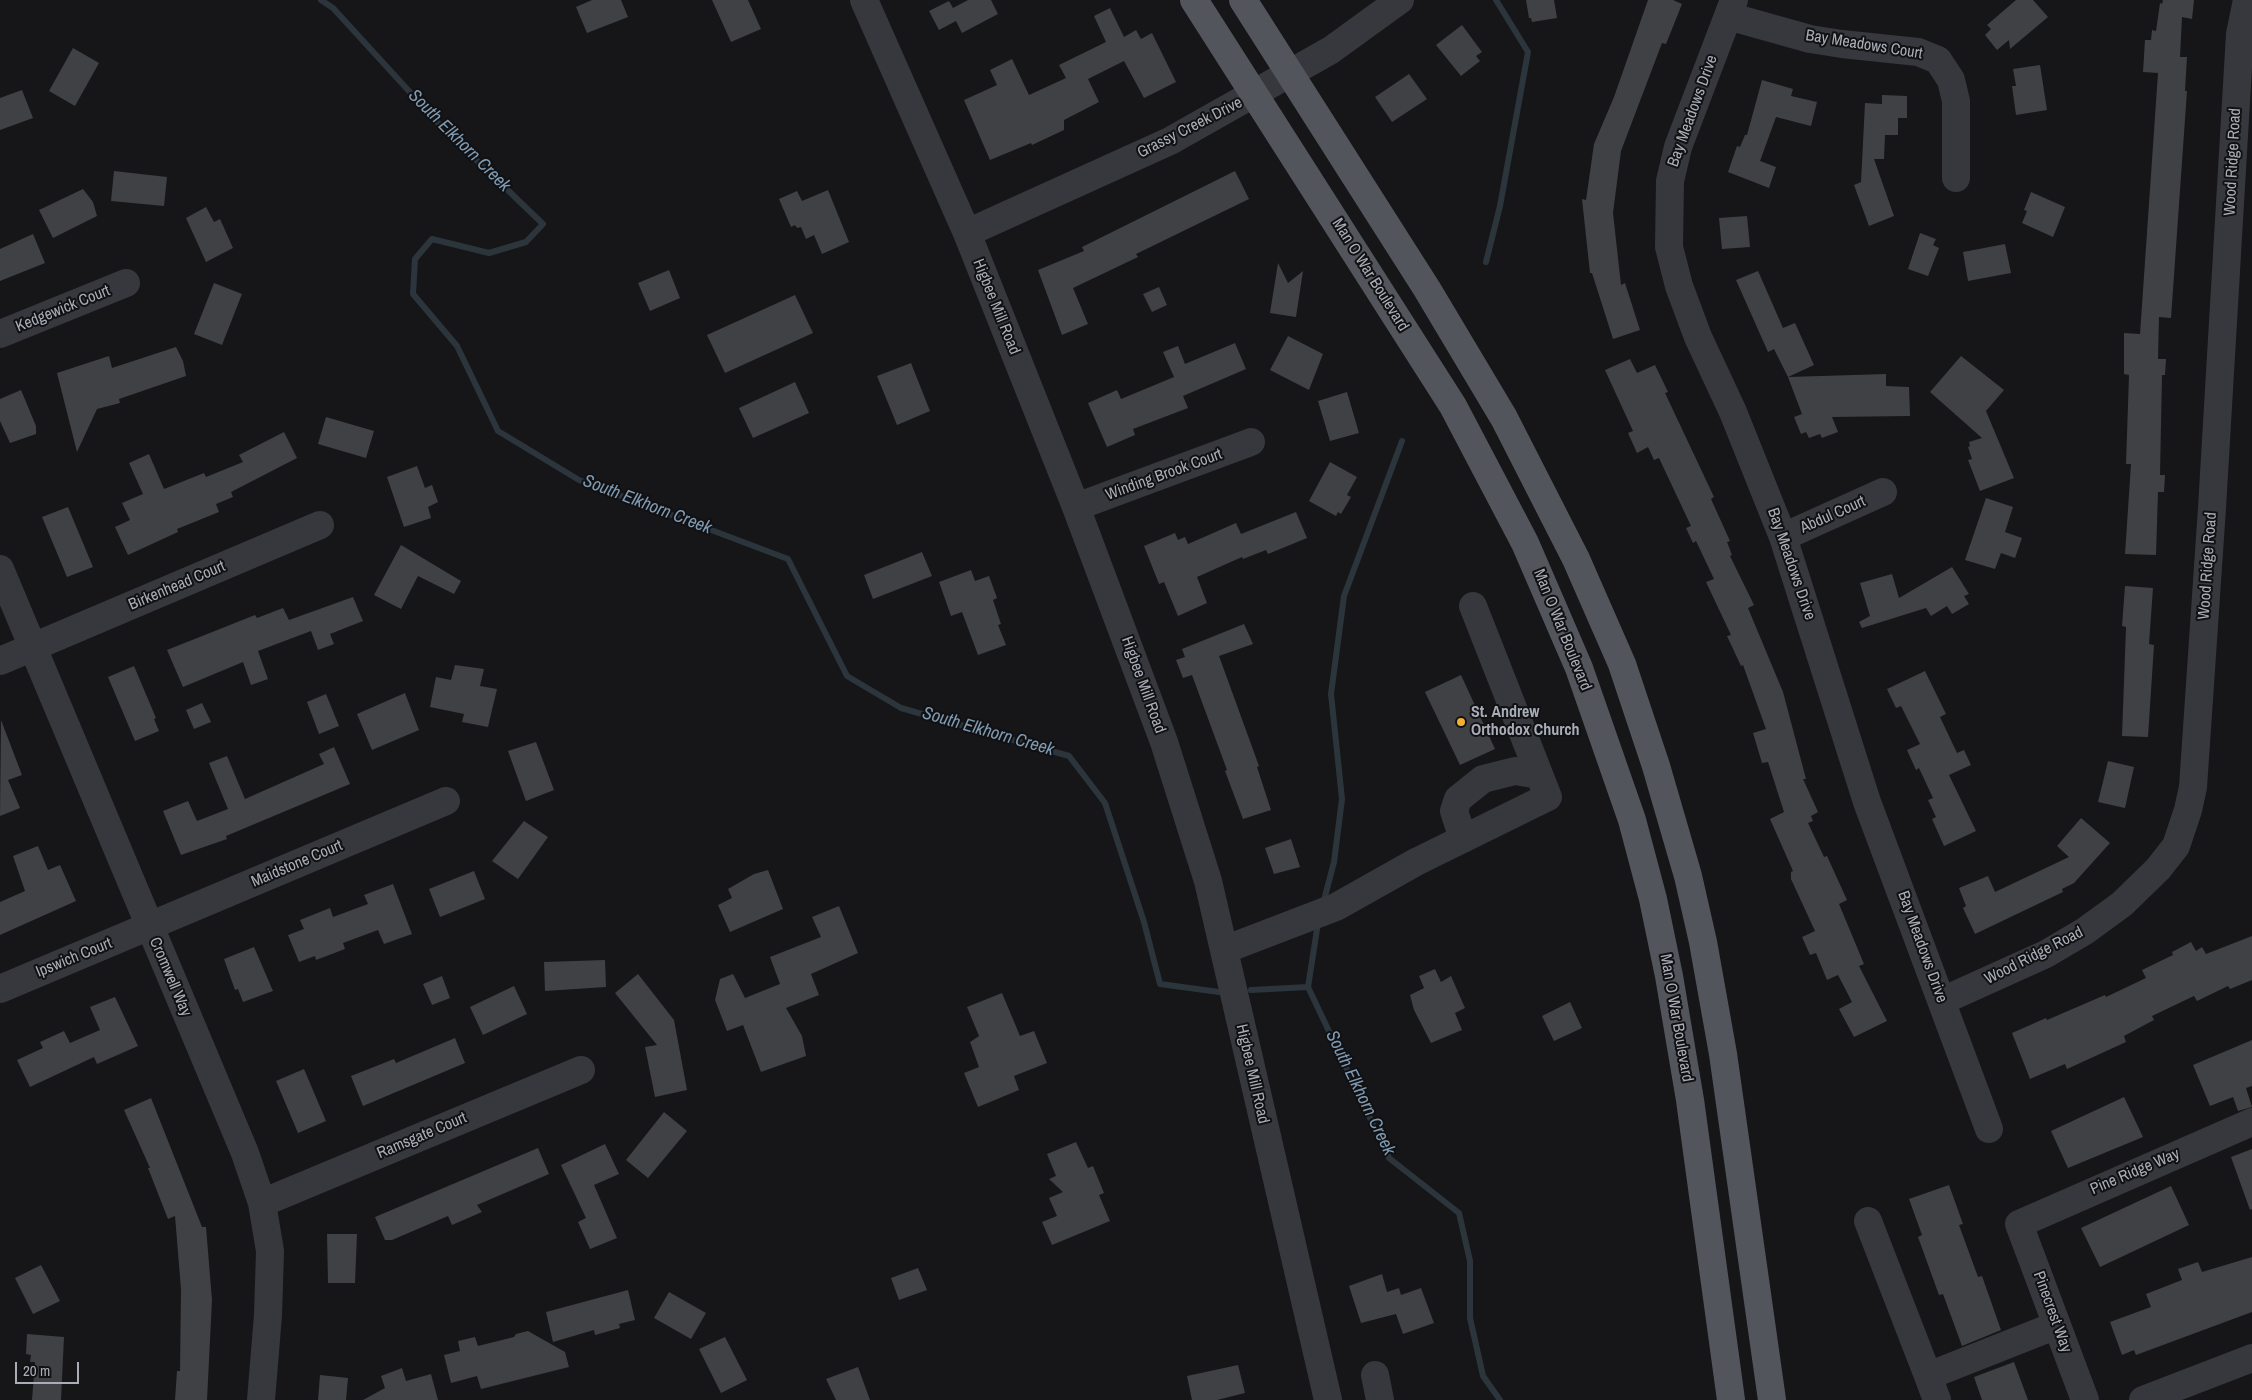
<!DOCTYPE html>
<html>
<head>
<meta charset="utf-8">
<style>
  body { margin:0 }
  #map { position:relative; width:2252px; height:1400px; overflow:hidden; background:#161618; font-family:"Archivo Narrow",sans-serif }
  canvas { display:block }
  .scale { position:absolute; left:15px; top:1362px; width:64px; height:22px; box-sizing:border-box; border:2px solid #a8adb8; border-top:0; padding-left:6px; font-size:15px; line-height:18px; white-space:nowrap; color:#a8adb8; -webkit-text-stroke:4px #111113; paint-order:stroke }
</style>
</head>
<body>
<div id="map">
<canvas width="2252" height="1400"></canvas>
<div class="scale">20 m</div>
</div>
<script>
const context = document.querySelector('canvas').getContext('2d');
context.lineJoin = 'round';
function shape(rows) {
  const path = new Path2D();
  for (const r of rows) {
    path.moveTo(r[0], r[1]);
    for (let i = 2; i < r.length; i += 2) path.lineTo(r[i], r[i + 1]);
  }
  return path;
}
function trace(path, color, width, dash) {
  context.strokeStyle = color;
  context.lineWidth = width;
  context.lineCap = dash ? 'butt' : 'round';
  context.setLineDash(dash || []);
  context.stroke(path);
}
function fill(path, color) {
  context.fillStyle = color;
  context.fill(path, 'evenodd');
}
function drawText(font, color, halo, rows, align = 'center') {
  context.font = font + ' "Archivo Narrow",sans-serif';
  context.lineWidth = 4;
  context.setLineDash([]);
  context.textBaseline = 'middle';
  context.strokeStyle = halo;
  context.fillStyle = color;
  for (const [text, x, y, turn = 0] of rows) {
    context.save();
    context.translate(x, y);
    context.rotate((+turn || 0) * Math.PI / 180);
    context.textAlign = isNaN(turn) ? turn : align;
    if (halo) context.strokeText(text, 0, 0);
    context.fillText(text, 0, 0);
    context.restore();
  }
}
const stream = shape([
  [321,0,333,8,440,125,543,224,526,242,489,253,432,239,415,259,413,294,457,346,498,431,579,480,788,559,847,676,901,708,1069,756,1105,803,1144,922,1160,984,1219,992],
  [1486,262,1500,206,1528,52,1496,0],
  [1323,904,1334,862,1342,799,1331,694,1344,596,1402,441],
  [1308,987,1318,923],
  [1251,990,1308,987,1389,1158,1459,1213,1470,1261,1470,1318,1483,1376,1500,1400]
]);
const building = shape([
  [592,0,621,0,628,17,587,33,576,7],
  [712,0,748,0,761,29,731,42],
  [968,0,991,0,998,14,962,33,956,21,939,30,929,11,949,1,953,8],
  [1526,0,1554,0,1557,18,1532,22,1531,18,1529,18],
  [1648,0,1673,0,1682,4,1666,44,1662,43,1621,151,1613,213,1621,285,1625,283,1640,330,1613,339,1592,273,1590,273,1582,199,1586,200,1594,144,1614,97],
  [2016,0,2033,0,2048,17,2010,49,2009,40,1997,50,1985,35,1991,29,1987,25],
  [2163,0,2194,0,2192,19,2182,17,2180,57,2187,57,2185,91,2187,91,2171,318,2159,317,2158,359,2166,359,2165,375,2162,375,2160,475,2165,475,2164,492,2158,492,2156,555,2125,554,2131,464,2126,464,2129,375,2124,374,2124,333,2140,334,2158,73,2143,72,2145,40,2151,40,2152,30,2156,31,2160,3,2162,4],
  [1110,8,1124,37,1136,30,1141,39,1152,33,1176,82,1144,98,1124,61,1088,79,1099,102,1064,120,1064,130,1032,145,1031,143,990,160,964,100,997,85,990,70,1012,59,1029,95,1066,78,1059,65,1106,42,1094,16],
  [1462,25,1482,52,1476,56,1480,61,1461,76,1436,45],
  [73,48,99,63,75,106,49,91],
  [2040,65,2047,110,2016,115,2012,86,2016,86,2013,69],
  [1409,74,1427,99,1392,122,1375,97],
  [1762,80,1793,89,1791,96,1817,102,1811,126,1776,117,1760,161,1776,167,1769,188,1728,172,1737,146,1740,147,1745,135,1747,135],
  [22,90,33,118,0,130,0,98],
  [1882,95,1907,96,1907,118,1898,118,1898,135,1885,135,1884,159,1874,159,1894,216,1869,226,1854,185,1861,182,1865,103,1882,104],
  [114,171,167,177,164,206,111,201],
  [1235,171,1249,199,1136,254,1138,257,1073,288,1088,324,1062,335,1038,270,1084,251,1082,247],
  [83,189,93,202,97,216,53,238,39,210],
  [828,190,849,242,822,254,814,235,806,239,801,227,797,228,795,225,791,227,779,199,797,191,802,201],
  [2031,192,2065,207,2053,237,2022,223,2027,211,2024,210],
  [206,207,214,222,220,219,233,248,206,262,186,218],
  [1747,216,1750,247,1722,249,1719,218],
  [1920,233,1936,239,1933,245,1939,248,1928,276,1908,269],
  [33,234,45,263,0,281,0,249],
  [2005,244,2011,273,1968,281,1963,252],
  [1278,263,1288,283,1303,271,1296,317,1270,313],
  [669,270,680,298,650,311,638,283],
  [1758,271,1783,328,1795,323,1814,365,1788,377,1774,349,1768,352,1736,280],
  [214,283,242,294,222,345,194,334],
  [1159,287,1167,305,1152,312,1143,294],
  [795,295,813,333,725,373,707,335],
  [1288,336,1323,354,1309,390,1270,370],
  [1235,343,1246,369,1183,396,1188,408,1133,429,1135,435,1107,447,1088,403,1117,390,1121,399,1174,377,1163,352,1178,346,1185,364],
  [176,347,183,361,186,376,119,399,120,403,97,409,77,452,57,373,109,356,112,368],
  [1961,356,2004,390,1986,411,2014,478,1980,491,1968,460,1972,459,1968,447,1970,446,1969,442,1982,438,1930,392],
  [1630,359,1637,373,1655,365,1668,392,1665,393,1714,497,1711,499,1730,541,1727,542,1732,555,1730,556,1754,605,1748,608,1783,692,1806,779,1803,779,1818,812,1811,816,1813,821,1808,823,1824,857,1827,856,1847,900,1839,904,1864,964,1859,966,1887,1021,1854,1037,1839,1009,1852,1002,1838,975,1827,980,1816,953,1810,955,1802,937,1815,931,1791,879,1791,872,1793,871,1770,819,1784,812,1768,762,1762,763,1753,733,1766,729,1743,665,1741,666,1727,636,1731,635,1706,582,1714,579,1696,541,1693,543,1686,528,1691,526,1659,458,1654,460,1648,447,1637,453,1628,433,1633,431,1605,370],
  [911,363,930,411,897,425,877,376],
  [1886,374,1886,386,1909,387,1910,416,1832,417,1838,432,1822,438,1820,434,1809,438,1806,432,1801,434,1794,417,1802,414,1788,377],
  [795,382,809,413,753,438,739,408],
  [21,390,36,426,36,434,10,443,0,421,0,399],
  [1347,392,1359,433,1330,441,1318,401],
  [326,417,374,431,366,458,318,444],
  [284,432,297,458,231,492,233,497,216,504,219,512,177,529,178,532,128,555,115,527,130,520,122,503,143,494,129,463,149,454,164,489,204,473,206,477,243,462,239,455],
  [1330,462,1357,477,1347,495,1351,497,1341,514,1338,512,1336,516,1309,501],
  [417,466,425,488,432,485,438,502,428,507,431,518,404,527,387,477],
  [1986,498,2013,507,2005,532,2022,538,2015,558,2001,553,1995,569,1965,560],
  [68,507,93,567,67,577,42,517],
  [1296,512,1307,538,1268,554,1266,550,1243,559,1242,557,1197,577,1207,603,1178,616,1164,582,1159,584,1144,546,1175,533,1178,540,1185,537,1188,544,1236,523,1241,534],
  [401,545,461,581,454,594,418,576,401,609,374,595],
  [922,552,932,576,873,599,864,575],
  [1952,567,1969,594,1964,596,1969,604,1952,614,1947,606,1931,616,1926,608,1862,628,1859,622,1870,616,1860,583,1892,574,1899,598],
  [971,570,975,581,989,576,997,598,993,600,1001,624,998,625,1006,645,978,655,962,612,951,616,939,582],
  [2125,586,2153,588,2149,644,2154,645,2148,737,2122,736,2126,627,2122,626],
  [353,597,363,621,330,634,334,644,318,650,311,631,258,651,268,679,251,685,243,662,183,687,167,650,255,615,257,618,283,608,289,620],
  [1244,624,1253,644,1219,656,1259,766,1257,767,1271,810,1243,819,1225,771,1227,770,1192,675,1183,678,1176,660,1185,657,1182,649],
  [455,665,484,669,480,686,497,689,488,727,462,722,464,714,430,707,436,677,451,680],
  [134,666,156,718,154,719,159,731,135,741,108,677],
  [1925,671,1946,714,1940,717,1957,753,1964,750,1971,765,1949,775,1976,831,1944,846,1932,819,1936,817,1928,800,1933,798,1919,768,1916,770,1907,750,1920,744,1901,706,1896,708,1887,689],
  [1461,675,1495,749,1460,765,1425,692],
  [405,693,419,730,372,750,357,714],
  [326,694,339,726,319,734,307,702],
  [202,703,211,722,194,729,186,710],
  [1,720,22,775,8,780,20,808,0,816],
  [536,742,554,790,526,801,508,751],
  [334,747,350,784,226,836,227,839,181,855,163,811,188,801,197,821,228,809,209,763,227,756,245,799,324,764,319,754],
  [2108,761,2134,767,2125,808,2098,802],
  [2081,818,2110,843,2074,883,2062,889,2063,892,1975,934,1963,908,1966,906,1959,888,1988,876,1995,892,2069,857,2057,846],
  [524,821,548,837,518,879,492,861],
  [1291,839,1300,867,1274,874,1265,848],
  [38,846,48,870,60,865,76,901,0,935,0,902,25,891,13,856],
  [768,870,783,909,730,932,718,905,732,898,728,889,754,874],
  [474,871,485,899,440,917,429,889],
  [393,884,412,934,384,944,378,930,343,943,345,949,316,960,315,956,299,962,288,935,304,929,300,920,330,908,333,917,368,904,364,895],
  [839,906,858,953,811,974,819,995,786,1008,802,1036,806,1056,761,1072,743,1025,727,1031,715,1000,720,979,733,974,745,998,780,984,770,957,821,937,812,917],
  [2252,936,2252,980,2230,989,2228,986,2197,1001,2194,996,2152,1016,2154,1020,2124,1036,2126,1042,2067,1069,2065,1064,2030,1079,2012,1033,2046,1018,2047,1020,2105,995,2106,997,2146,978,2142,970,2173,955,2172,952,2191,942,2196,951,2202,947,2206,954],
  [254,947,273,991,243,1002,238,989,235,990,224,959],
  [605,960,606,987,545,991,544,962],
  [1435,969,1441,982,1451,976,1465,1008,1455,1013,1462,1030,1431,1043,1414,1010,1410,995,1424,988,1419,976],
  [638,974,674,1020,687,1090,655,1097,645,1047,657,1045,615,993],
  [442,976,450,998,432,1005,423,984],
  [514,986,527,1014,483,1035,470,1007],
  [1002,993,1020,1036,1034,1031,1047,1063,1014,1076,1019,1090,978,1107,964,1073,979,1067,970,1042,979,1036,967,1007],
  [115,997,138,1046,97,1064,94,1057,30,1087,17,1060,43,1048,40,1042,64,1031,70,1043,100,1030,90,1007],
  [1570,1002,1582,1028,1554,1041,1542,1016],
  [455,1038,465,1063,363,1106,351,1076,394,1059,396,1063],
  [2252,1040,2252,1086,2246,1088,2252,1107,2238,1111,2233,1097,2210,1106,2193,1065],
  [304,1069,326,1121,298,1133,276,1081],
  [2124,1097,2143,1137,2068,1168,2051,1131],
  [151,1098,202,1227,206,1227,212,1300,207,1400,175,1400,177,1371,180,1371,181,1289,175,1216,168,1219,148,1168,150,1168,124,1110],
  [664,1112,687,1131,648,1178,626,1160],
  [1076,1142,1088,1168,1093,1166,1104,1193,1099,1195,1110,1221,1052,1245,1042,1222,1057,1216,1049,1198,1063,1192,1049,1179,1056,1176,1047,1154],
  [605,1144,619,1174,594,1185,617,1238,590,1249,578,1222,586,1218,561,1165],
  [538,1148,549,1174,477,1205,482,1212,452,1225,448,1216,392,1240,385,1240,375,1217],
  [2252,1149,2252,1209,2250,1210,2231,1157],
  [1949,1185,1963,1224,1959,1225,1978,1277,1982,1276,2001,1330,1962,1346,1943,1294,1939,1295,1918,1237,1922,1235,1909,1199],
  [2171,1186,2189,1225,2100,1267,2081,1228],
  [327,1234,357,1234,355,1283,328,1283],
  [2252,1257,2252,1312,2136,1355,2134,1350,2122,1355,2110,1322,2151,1307,2146,1294,2182,1280,2178,1269,2198,1262,2202,1272],
  [41,1265,60,1301,33,1314,15,1278],
  [918,1268,927,1290,899,1300,891,1278],
  [1382,1274,1387,1292,1399,1288,1401,1295,1421,1288,1434,1323,1403,1334,1396,1314,1361,1323,1349,1286],
  [628,1290,635,1320,619,1324,620,1328,595,1335,594,1330,553,1342,546,1312],
  [669,1292,706,1313,691,1339,654,1318],
  [528,1331,565,1352,569,1367,481,1389,477,1376,451,1383,444,1355,460,1351,458,1341,475,1337,478,1346,514,1337,516,1334],
  [27,1334,64,1337,61,1400,32,1400,35,1362,30,1362,31,1355,26,1354],
  [725,1337,747,1380,721,1393,699,1349],
  [2014,1362,2028,1400,1982,1400,1974,1377],
  [1238,1365,1245,1393,1217,1400,1192,1400,1187,1376],
  [858,1367,870,1400,836,1400,826,1379],
  [402,1368,406,1381,431,1374,438,1400,363,1400,385,1388,381,1376],
  [320,1375,348,1378,346,1400,318,1400]
]);
const minor = shape([
  [864,0,967,233,1076,507,1164,742,1208,881,1328,1400],
  [1734,0,1678,147,1670,181,1669,247,1679,286,1698,337,1733,412,1783,537,1867,802,1989,1129],
  [1728,16,1810,39,1842,44,1918,52,1938,60,1951,80,1956,101,1956,178],
  [967,233,1170,141,1331,50,1400,0],
  [0,334,126,283],
  [1076,507,1251,442],
  [1783,537,1883,492],
  [0,569,245,1153,262,1203,270,1251,268,1315,261,1400],
  [0,661,320,525],
  [1463,839,1454,811,1458,799,1483,779,1515,771,1539,775],
  [1224,950,1336,907,1416,862,1548,797,1473,606],
  [0,989,446,801],
  [1942,1001,2046,954,2085,931,2122,904,2158,869,2176,846,2188,810,2193,787,2212,508,2240,34,2247,0],
  [262,1203,581,1070],
  [1868,1221,1928,1376],
  [1375,1375,1380,1400],
  [1937,1400,1928,1376,2057,1325],
  [2085,1400,2019,1224,2252,1122],
  [2143,1400,2252,1358]
]);
const major = shape([
  [1194,0,1453,406,1525,543,1579,668,1632,820,1653,899,1669,976,1690,1100,1731,1400],
  [1243,0,1427,289,1504,418,1576,559,1622,664,1656,766,1688,876,1703,942,1723,1054,1772,1400]
]);
const markers = [
  [1461,722,5,"#f2b134"]
];
const streetNames = [
  ["Bay Meadows Court",1864,45,9],
  ["Bay Meadows Drive",1693,111,-70],
  ["Grassy Creek Drive",1190,128,-27],
  ["Wood Ridge Road",2233,162,-87],
  ["Man O War Boulevard",1370,275,58],
  ["Higbee Mill Road",996,307,68],
  ["Kedgewick Court",63,309,-22],
  ["Winding Brook Court",1164,475,-20],
  ["Abdul Court",1833,515,-24],
  ["Bay Meadows Drive",1791,564,71],
  ["Wood Ridge Road",2208,566,-86],
  ["Birkenhead Court",177,586,-23],
  ["Man O War Boulevard",1562,630,68],
  ["Higbee Mill Road",1143,685,70],
  ["Maidstone Court",297,864,-23],
  ["Bay Meadows Drive",1922,947,70],
  ["Wood Ridge Road",2034,956,-27],
  ["Ipswich Court",74,958,-22],
  ["Cromwell Way",170,977,67],
  ["Man O War Boulevard",1676,1018,80],
  ["Higbee Mill Road",1252,1074,77],
  ["Ramsgate Court",422,1136,-23],
  ["Pine Ridge Way",2135,1172,-23],
  ["Pinecrest Way",2052,1312,70]
];
const poiNames = [
  ["St. Andrew",1471,713],
  ["Orthodox Church",1471,731]
];
const waterNames = [
  ["South Elkhorn Creek",459,141,45],
  ["South Elkhorn Creek",647,505,21],
  ["South Elkhorn Creek",988,732,16],
  ["South Elkhorn Creek",1360,1093,64]
];
trace(stream, '#2c353c', 6);
fill(building, '#404145');
trace(minor, '#37383d', 28);
trace(major, '#53555c', 28);
for (const [x, y, r, color] of markers) {
  const dot = new Path2D();
  dot.arc(x, y, r, 0, 2 * Math.PI);
  context.fillStyle = color;
  context.fill(dot);
  trace(dot, '#111113', 2);
}
drawText('16px', '#a8adb8', '#111113', streetNames);
drawText('bold 16px', '#a8adb8', '#111113', poiNames, 'left');
drawText('italic 18px', '#7f9bb3', '#111113', waterNames);
</script>
</body>
</html>
